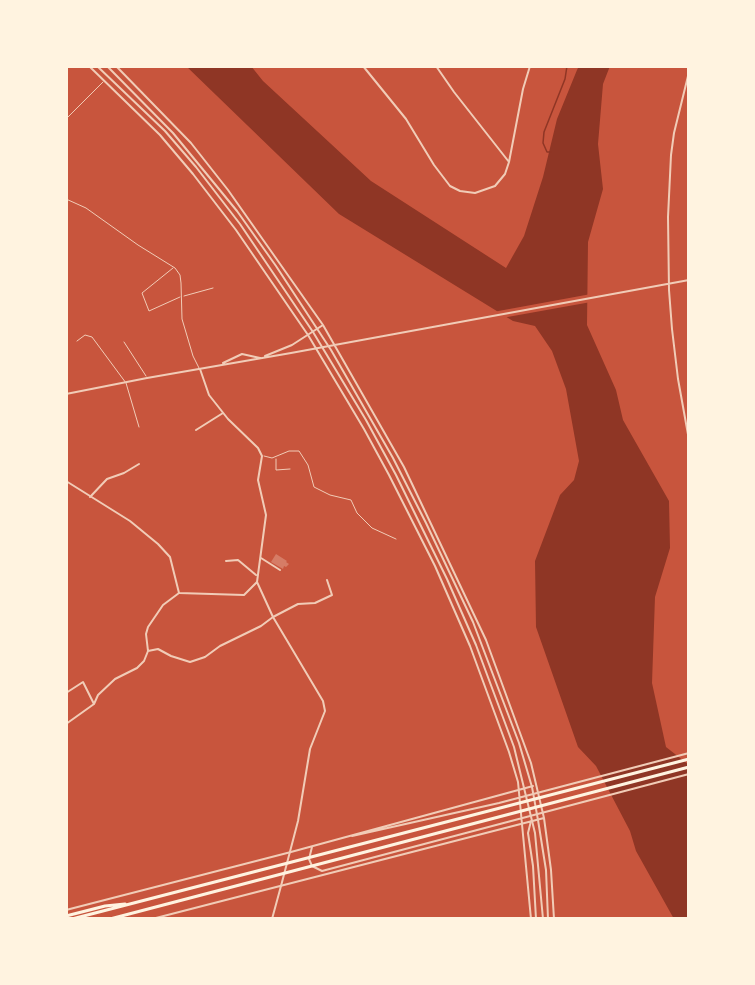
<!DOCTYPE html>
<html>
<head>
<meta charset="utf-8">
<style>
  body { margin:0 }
  #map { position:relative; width:755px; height:985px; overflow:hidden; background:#c8553d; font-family:"Public Sans",sans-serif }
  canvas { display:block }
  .frame { position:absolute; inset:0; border:68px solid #fff3e0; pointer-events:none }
</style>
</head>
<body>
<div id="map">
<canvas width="755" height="985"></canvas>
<div class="frame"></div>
</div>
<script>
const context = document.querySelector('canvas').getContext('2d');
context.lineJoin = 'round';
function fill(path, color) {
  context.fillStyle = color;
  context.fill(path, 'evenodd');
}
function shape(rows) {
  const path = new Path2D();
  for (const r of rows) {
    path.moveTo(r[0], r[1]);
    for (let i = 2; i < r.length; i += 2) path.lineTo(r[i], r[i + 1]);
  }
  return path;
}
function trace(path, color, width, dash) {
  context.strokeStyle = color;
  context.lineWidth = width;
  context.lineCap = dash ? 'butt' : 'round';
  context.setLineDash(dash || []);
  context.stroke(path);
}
const water = shape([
  [186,66,251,66,263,81,371,181,506,268,524,236,543,177,557,119,577,70,579,66,610,66,603,84,598,144,603,189,588,242,587,325,616,390,623,420,669,501,670,548,655,597,652,683,666,747,689,765,689,919,674,919,636,851,630,831,596,766,578,747,536,627,535,561,560,495,574,480,579,461,566,389,552,351,535,326,513,321,339,214]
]);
const pier = shape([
  [591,294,591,302,502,318,493,312]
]);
const stream = shape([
  [551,152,547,152,543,143,544,132,565,79,567,66]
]);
const building = shape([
  [276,554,287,561,286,562,289,564,286,567,284,566,283,569,271,562]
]);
const service = shape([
  [66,119,103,82],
  [66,199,86,208,138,245,175,268,180,275,181,283,182,319,193,356,199,368],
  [173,268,142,293,149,311,180,297],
  [184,296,213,288],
  [77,341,85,335,92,337,126,383,139,427],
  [124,342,146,376],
  [264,456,272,458,289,451,299,451,308,465,314,487,330,495,351,500,357,513,372,528,396,539],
  [276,459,276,470,290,469]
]);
const minor = shape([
  [89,66,160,135,193,174,236,230,308,335,364,429,389,475,435,566,470,646,509,752,518,782,531,919],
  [116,66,191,143,228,190,323,325,404,467,486,640,531,763,544,818,551,870,554,919],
  [363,66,406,119,434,165,450,186,460,191,475,193,495,186,505,174,509,162,523,89,530,66],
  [436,66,454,92,509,162],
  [689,72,674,133,671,155,668,217,669,290,672,329,678,379,689,440],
  [265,356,292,345,323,325],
  [223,363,242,354,260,358],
  [200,369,209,395,228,419,258,448,262,456,258,480,266,515,257,582],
  [66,394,147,378,291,353,689,280],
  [196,430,223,413],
  [90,497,107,479,124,473,139,464],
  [261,558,280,570],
  [226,561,238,560,256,575],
  [148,651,146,634,148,627,163,605,179,593],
  [66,693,83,682,94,704],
  [66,724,94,704,98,695,115,679,137,668,144,661,148,651,158,649,171,656,190,662,205,657,220,646,261,626,273,617,298,604,315,603,332,595,327,580],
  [531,821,528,833,533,866,536,919],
  [352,836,499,803,689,753],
  [312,847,309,859,312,866,322,871,689,774],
  [66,910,291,852,533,786],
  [152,919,544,818],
  [272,919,281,886]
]);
const tertiary = shape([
  [97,66,165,131,196,167,240,224,313,332,366,420,396,475,447,579,476,645,514,747,535,833,543,919],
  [107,66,173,133,237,211,276,266,331,350,393,458,426,523,473,622,519,743,532,787,538,820,546,870,548,919],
  [66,481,130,521,158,544,170,557,179,593,244,595,257,582,273,617,323,701,325,711,310,749,298,821,281,886]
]);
const primary = shape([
  [66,916,105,906,125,904],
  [72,919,689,759],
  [110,919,689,767]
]);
fill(water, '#8f3625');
fill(pier, '#c8553d');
trace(stream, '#8f3625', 1.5);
fill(building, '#d67c66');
trace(service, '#f1ccb7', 1);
trace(minor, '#f1ccb7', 2);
trace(tertiary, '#f1ccb7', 2);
trace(primary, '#fff3e0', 3);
</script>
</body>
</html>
